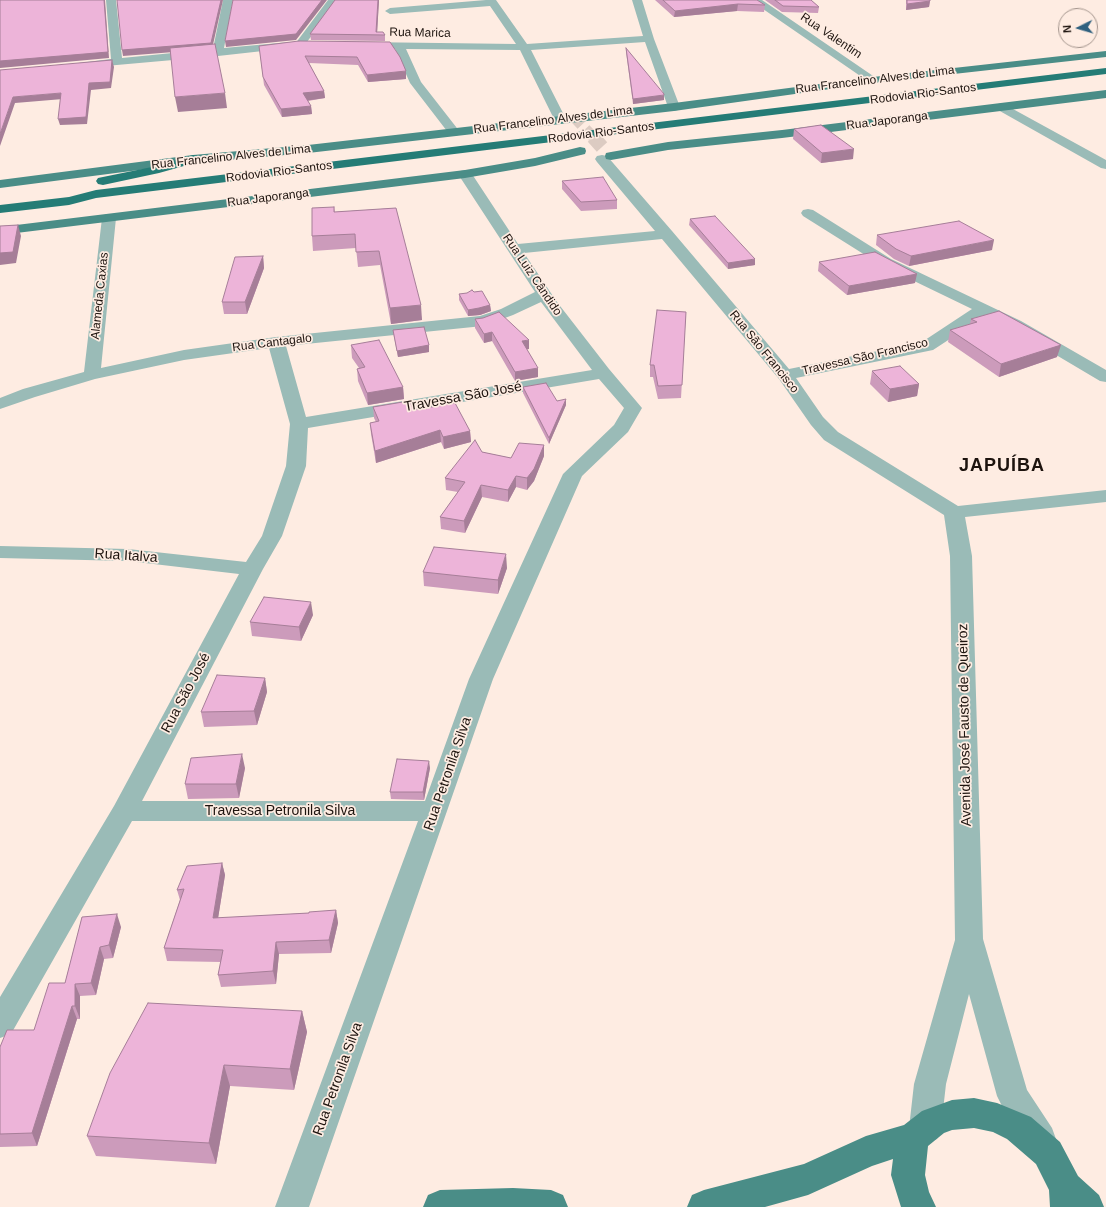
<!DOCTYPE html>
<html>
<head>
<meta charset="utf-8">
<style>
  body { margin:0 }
  #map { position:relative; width:1106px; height:1207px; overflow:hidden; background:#feece2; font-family:Arial,sans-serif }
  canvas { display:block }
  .north { position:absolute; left:1058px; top:8px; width:40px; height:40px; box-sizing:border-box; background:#feece2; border:1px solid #a4958d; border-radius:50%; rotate:265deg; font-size:11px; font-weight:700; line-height:16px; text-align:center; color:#1d130e }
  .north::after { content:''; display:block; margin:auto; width:14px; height:18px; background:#30617f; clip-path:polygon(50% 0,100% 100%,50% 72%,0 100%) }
</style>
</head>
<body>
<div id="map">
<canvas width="1106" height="1207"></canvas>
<div class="north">N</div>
</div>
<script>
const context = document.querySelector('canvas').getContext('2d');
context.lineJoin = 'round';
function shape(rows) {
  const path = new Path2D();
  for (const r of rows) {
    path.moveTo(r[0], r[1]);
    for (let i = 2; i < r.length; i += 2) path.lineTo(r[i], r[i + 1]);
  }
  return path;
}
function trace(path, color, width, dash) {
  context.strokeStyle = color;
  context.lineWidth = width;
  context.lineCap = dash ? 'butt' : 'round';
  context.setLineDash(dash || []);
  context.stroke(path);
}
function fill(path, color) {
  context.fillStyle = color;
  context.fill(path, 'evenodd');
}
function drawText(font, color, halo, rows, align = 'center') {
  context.font = font + ' Arial,sans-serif';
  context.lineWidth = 3.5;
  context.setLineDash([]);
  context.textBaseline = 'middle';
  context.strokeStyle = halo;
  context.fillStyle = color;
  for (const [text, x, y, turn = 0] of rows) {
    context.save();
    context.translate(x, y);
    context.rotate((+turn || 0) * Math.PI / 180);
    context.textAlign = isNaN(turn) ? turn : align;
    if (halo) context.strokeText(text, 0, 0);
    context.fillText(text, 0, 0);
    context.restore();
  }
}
const majorTunnelFar1 = shape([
  [574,117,594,138]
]);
const majorTunnel = shape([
  [593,137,602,147]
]);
const minor = shape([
  [106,0,116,0,122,58,213,49,223,0,233,0,224,48,290,42,295,44,328,0,338,0,304,46,300,47,295,45,290,48,218,56,83,68,79,67,77,65,79,63,111,59,106,0],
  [486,0,496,0,527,44,643,36,632,0,642,0,654,39,680,107,678,110,674,111,670,110,668,107,645,42,531,50,566,119,564,122,560,123,556,122,554,119,520,50,406,49,421,82,460,132,458,135,454,136,450,135,410,83,395,49,362,48,357,45,362,42,516,44,490,6,390,14,385,11,390,8,486,0],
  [750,0,762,0,879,80,877,82,873,83,869,82,750,0],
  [1002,103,1106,160,1106,169,1101,168,998,110,996,107,998,104,1002,103],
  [602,155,607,156,672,231,789,369,922,342,972,309,881,265,803,216,801,213,803,210,808,209,813,210,891,259,1021,321,1106,370,1106,382,1100,381,1009,327,985,316,933,350,796,378,823,417,838,432,958,506,1106,490,1106,502,965,517,972,556,983,939,1027,1090,1052,1128,1056,1139,1052,1150,1040,1154,1028,1150,1002,1106,997,1096,969,994,946,1084,941,1128,937,1139,925,1143,913,1139,909,1128,914,1084,955,940,950,556,944,515,824,440,811,425,779,379,662,239,524,253,557,302,609,369,642,408,628,432,582,476,493,679,309,1207,275,1207,418,821,132,821,11,1034,0,1038,0,997,114,806,239,574,128,561,0,558,0,546,128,549,246,562,262,536,286,466,290,424,269,348,184,360,95,379,35,397,0,409,0,398,23,389,84,372,102,218,104,215,109,214,114,215,116,218,101,368,184,350,276,337,480,316,501,309,535,292,458,174,460,171,465,170,470,171,518,244,655,231,597,162,595,159,597,156,602,155],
  [541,302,592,370,306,417,286,346,483,326,513,315,541,302],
  [599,379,624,408,614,425,563,474,469,679,425,801,142,801,263,569,282,536,306,466,308,428,599,379]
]);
const major = shape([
  [1106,51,1106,57,873,83,674,111,308,153,193,163,0,188,0,180,193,155,308,145,674,103,873,77,1106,51],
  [1106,90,1106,98,782,138,668,150,611,160,606,159,605,156,606,153,611,152,668,142,782,130,1106,90],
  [580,147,585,148,586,151,585,154,535,166,465,178,0,235,0,227,465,170,535,158,580,147],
  [974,1098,997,1103,1031,1117,1060,1142,1078,1176,1099,1195,1104,1207,1050,1207,1049,1190,1036,1164,1007,1139,993,1132,974,1128,952,1130,944,1133,928,1146,925,1175,929,1192,936,1207,901,1207,891,1175,893,1159,872,1166,808,1195,765,1207,687,1207,692,1195,704,1190,804,1164,866,1136,904,1125,922,1111,952,1100,974,1098],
  [513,1188,551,1190,563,1195,568,1207,423,1207,428,1195,440,1190,513,1188]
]);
const highway = shape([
  [1106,68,1106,74,96,198,69,205,0,213,0,205,69,197,96,190,1106,68],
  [193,155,198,156,200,159,198,162,159,173,103,185,98,184,96,181,98,178,152,167,193,155]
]);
const wall = shape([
  [335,0,379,0,377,32,385,35,385,41,311,40,310,34],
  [655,0,757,0,765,5,764,12,737,11,674,17],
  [765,0,811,0,819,7,818,13,782,12],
  [906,0,930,0,929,7,906,10],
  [390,42,406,79,368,82,358,65,309,63,324,91,325,98,308,101,311,106,312,114,282,117,264,85,259,46],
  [626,48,664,100,633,104,626,52],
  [794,129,853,159,821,163,793,139],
  [562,181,617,200,617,209,581,211,562,189],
  [334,207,335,212,396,208,422,320,391,324,380,265,358,267,356,248,313,251,312,236],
  [690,219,755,265,728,269,689,225],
  [877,235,992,250,909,266,894,259,876,245],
  [263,256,264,268,247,314,224,314,222,302],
  [819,262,915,283,847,295,818,271],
  [459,294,490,305,491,311,480,315,468,316,459,300],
  [686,312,681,398,658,399,653,377,650,377,650,365],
  [475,319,529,349,527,349,538,377,515,381,492,341,484,343,475,328],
  [971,319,1057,357,999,377,948,342,950,330,970,324],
  [393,330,429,345,429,352,398,357,394,337],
  [351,345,403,387,404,399,368,405,358,381,357,369,359,368,352,358],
  [872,371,919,384,917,396,888,402,870,384],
  [523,387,566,405,549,444,523,393],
  [373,407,414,410,470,431,471,442,444,449,441,442,376,463,371,434,370,423,376,422,374,418],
  [544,445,544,456,534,481,527,490,516,487,508,502,482,497,465,533,441,529,440,517,458,492,446,490,445,478,482,452,511,458],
  [507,568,498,594,424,586,423,572],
  [313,615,301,641,252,636,250,622],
  [265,678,267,692,257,725,204,727,201,712],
  [245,768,239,798,188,799,185,784],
  [430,768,424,800,391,799,390,792],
  [222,863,225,875,218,918,309,913,336,910,338,923,331,953,279,954,276,984,221,987,218,975,221,962,167,961,164,948,180,900,177,890],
  [82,917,121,927,113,958,104,959,96,995,80,996,80,1019,77,1019,37,1146,0,1147,0,1047,34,1030,65,983],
  [302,1011,307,1032,294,1090,230,1086,216,1164,96,1156,87,1136]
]);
const shadedWall = shape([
  [104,0,105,0,109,58,0,68,0,61],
  [221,0,223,0,212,49,123,56,122,50],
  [322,0,327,0,296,40,226,47,225,41],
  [378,0,379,0,377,35,376,32],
  [930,1,929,7,906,10,907,4],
  [738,4,737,11,674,17,675,11],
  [112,60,114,67,111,88,91,90,87,124,60,125,58,119,89,83],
  [406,71,406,79,368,82,367,75],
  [324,91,325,98,304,101,303,93],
  [61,93,63,99,15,103,0,146,0,134,13,97],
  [225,93,227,108,178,112,175,97],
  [664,95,664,100,633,104,633,99],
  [311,106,312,114,282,117,281,109],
  [854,149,853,159,821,163,822,153],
  [18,225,21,236,16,263,0,265,0,253],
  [994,240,992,250,909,266,911,256],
  [263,256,264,268,247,314,245,302],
  [755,259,755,265,728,269,728,263],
  [917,274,915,283,847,295,849,286],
  [421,305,422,320,391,324,390,308],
  [490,305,491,311,480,315,468,316,468,310],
  [492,332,492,341,484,343,484,334],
  [529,340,529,349,522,350,522,341],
  [429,345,429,352,398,357,397,351],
  [1061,345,1057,357,999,377,1001,364],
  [538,368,538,377,515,381,515,372],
  [919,384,917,396,888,402,890,389],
  [403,387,404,399,368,405,367,393],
  [566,399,566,405,549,444,549,438],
  [440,430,441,442,376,463,375,451],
  [470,431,471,442,444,449,443,437],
  [544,445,544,456,534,481,527,490,527,478],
  [516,476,516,487,508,502,508,490],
  [481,485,482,497,465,533,464,521],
  [506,554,507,568,498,594,498,580],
  [311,602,313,615,301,641,299,627],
  [265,678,267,692,257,725,254,711],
  [242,754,245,768,239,798,236,784],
  [429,761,430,768,424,800,423,792],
  [222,863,225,875,216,931,213,918],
  [336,910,338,923,331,953,329,940],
  [117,914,121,927,113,958,109,945],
  [276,942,279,954,276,984,273,971],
  [100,947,104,959,96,995,91,983],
  [75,984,80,996,80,1019,75,1006],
  [72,1006,77,1019,37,1146,32,1133],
  [302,1011,307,1032,294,1090,290,1069],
  [224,1065,230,1086,216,1164,209,1143]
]);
const building = shape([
  [0,0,104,0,108,52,0,61,0,0],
  [117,0,221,0,211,43,122,50,117,0],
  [233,0,322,0,296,34,225,41,233,0],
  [335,0,378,0,376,32,383,32,385,35,310,34,335,0],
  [663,0,757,0,765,5,738,4,675,11,663,0],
  [775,0,811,0,819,7,783,6,775,0],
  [907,0,930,0,930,1,907,4,907,0],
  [299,41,390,42,400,57,406,71,367,75,357,57,305,56,324,91,303,93,311,106,281,109,263,77,259,46,299,41],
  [215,44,225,93,175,97,170,48,215,44],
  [626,48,664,94,664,95,633,99,626,48],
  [112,60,110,82,89,83,86,117,58,119,61,93,13,97,0,134,0,70,112,60],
  [821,125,854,149,822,153,794,129,821,125],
  [603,177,617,200,581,202,562,181,603,177],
  [334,207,334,212,396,208,421,305,390,308,379,251,356,252,355,234,312,236,312,208,334,207],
  [715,216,755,259,728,263,690,219,715,216],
  [959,221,994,240,911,256,896,249,877,235,959,221],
  [18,225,13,252,0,253,0,226,18,225],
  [875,252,917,274,849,286,819,262,875,252],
  [263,256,245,302,222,302,235,257,263,256],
  [472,290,474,292,482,291,490,305,479,308,468,310,459,294,467,293,472,290],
  [657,310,686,312,682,385,658,386,654,365,650,365,657,310],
  [999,311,1061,345,1001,364,950,330,977,322,971,319,999,311],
  [499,312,529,340,522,341,538,368,515,372,492,332,484,334,475,319,483,318,499,312],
  [424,327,429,345,397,351,393,330,424,327],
  [379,340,403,387,367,393,357,369,365,367,351,345,379,340],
  [900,366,919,384,890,389,872,371,900,366],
  [546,383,557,401,566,399,549,438,523,387,546,383],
  [409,401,414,410,455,403,470,431,443,437,440,430,375,451,370,423,379,421,373,407,409,401],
  [475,440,482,452,511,458,519,443,544,445,534,469,527,478,516,476,508,490,481,485,464,521,440,517,465,482,445,478,475,440],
  [434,547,506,554,498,580,423,572,434,547],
  [264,597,311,602,299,627,250,622,264,597],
  [217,675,265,678,254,711,201,712,217,675],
  [242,754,236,784,185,784,191,758,242,754],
  [397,759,429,761,423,792,390,792,397,759],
  [222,863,213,918,309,913,309,912,336,910,329,940,276,942,273,971,218,975,223,950,164,948,184,889,177,890,187,866,222,863],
  [117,914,109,945,100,947,91,983,75,984,75,1006,72,1006,32,1133,0,1134,0,1047,7,1030,34,1030,49,983,65,983,82,917,117,914],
  [148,1003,302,1011,290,1069,224,1065,209,1143,87,1136,110,1073,148,1003]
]);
const farStreetnames = [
  ["Rua Marica",420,33,1],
  ["Rua Valentim",831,36,34],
  ["Rua Francelino Alves de Lima",875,80,-7],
  ["Rodovia Rio-Santos",923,94,-7],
  ["Rua Francelino Alves de Lima",553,120,-7],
  ["Rua Japoranga",887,121,-7],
  ["Rodovia Rio-Santos",601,133,-7],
  ["Rua Francelino Alves de Lima",231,157,-6],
  ["Rodovia Rio-Santos",279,172,-7],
  ["Rua Japoranga",268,198,-7],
  ["Rua Luiz Cândido",532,275,56],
  ["Alameda Caxias",100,296,-84],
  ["Rua Cantagalo",272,343,-7],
  ["Rua São Francisco",764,352,51],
  ["Travessa São Francisco",865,357,-13]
];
const streetNames = [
  ["Travessa São José",463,397,-10],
  ["Rua Italva",126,556,4],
  ["Rua São José",186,693,-62],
  ["Avenida José Fausto de Queiroz",965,725,-91],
  ["Rua Petronila Silva",448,774,-71],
  ["Travessa Petronila Silva",280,811],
  ["Rua Petronila Silva",338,1079,-70]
];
const districtNames = [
  ["JAPUÍBA",1002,466]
];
trace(majorTunnelFar1, '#dccbc2', 11, [11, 5.5]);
trace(majorTunnel, '#dccbc2', 14, [14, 7]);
fill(minor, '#9abbb7');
fill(major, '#4a8d87');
fill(highway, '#257c76');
fill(wall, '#cc9bbb');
fill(shadedWall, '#a67e98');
fill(building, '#edb4d9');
trace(building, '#a67e98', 1);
drawText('12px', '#1d130e', '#feece2', farStreetnames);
drawText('14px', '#1d130e', '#feece2', streetNames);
context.letterSpacing = '1px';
drawText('bold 18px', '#1d130e', '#feece2', districtNames);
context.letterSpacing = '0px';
</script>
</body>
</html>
